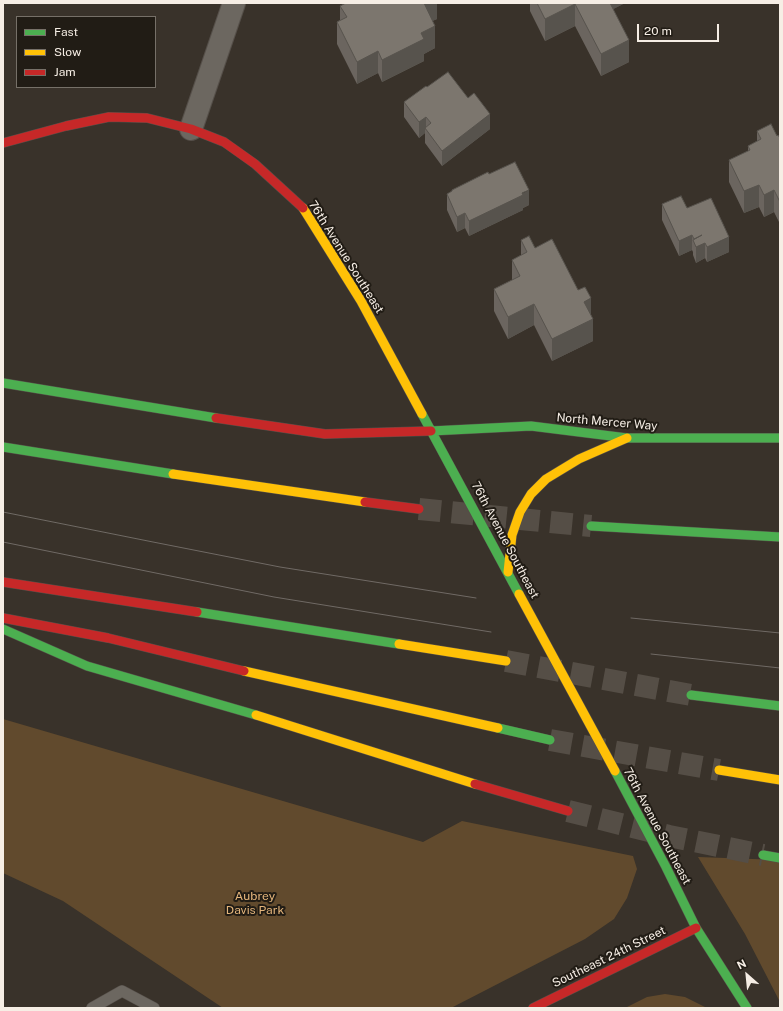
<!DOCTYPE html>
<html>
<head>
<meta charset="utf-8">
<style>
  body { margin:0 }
  #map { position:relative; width:783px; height:1011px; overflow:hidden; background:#39322a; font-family:"Public Sans",sans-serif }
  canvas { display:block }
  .frame { position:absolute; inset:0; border:4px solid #f6eee5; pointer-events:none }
  .legend { position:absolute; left:16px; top:16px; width:140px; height:72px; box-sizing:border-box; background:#211c15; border:1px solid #767068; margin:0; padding:5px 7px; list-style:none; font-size:12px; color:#f6eee5 }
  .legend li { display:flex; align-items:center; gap:8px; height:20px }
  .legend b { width:20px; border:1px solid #767068 }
  .north { position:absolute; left:727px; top:955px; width:40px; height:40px; -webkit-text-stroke:3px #211c15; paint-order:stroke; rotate:333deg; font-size:11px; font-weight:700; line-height:16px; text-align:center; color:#f6eee5 }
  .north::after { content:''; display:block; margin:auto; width:14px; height:18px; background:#f6eee5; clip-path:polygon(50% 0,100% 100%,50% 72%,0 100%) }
  .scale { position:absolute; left:637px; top:24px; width:82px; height:18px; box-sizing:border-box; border:2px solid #f6eee5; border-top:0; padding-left:5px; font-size:12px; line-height:14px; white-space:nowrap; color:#f6eee5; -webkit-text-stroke:3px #211c15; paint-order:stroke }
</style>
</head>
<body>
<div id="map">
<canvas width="783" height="1011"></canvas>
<div class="frame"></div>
<ul class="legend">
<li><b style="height:5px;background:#4caf50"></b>Fast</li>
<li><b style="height:5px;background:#ffc107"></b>Slow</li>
<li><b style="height:5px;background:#c62828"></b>Jam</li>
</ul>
<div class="north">N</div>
<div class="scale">20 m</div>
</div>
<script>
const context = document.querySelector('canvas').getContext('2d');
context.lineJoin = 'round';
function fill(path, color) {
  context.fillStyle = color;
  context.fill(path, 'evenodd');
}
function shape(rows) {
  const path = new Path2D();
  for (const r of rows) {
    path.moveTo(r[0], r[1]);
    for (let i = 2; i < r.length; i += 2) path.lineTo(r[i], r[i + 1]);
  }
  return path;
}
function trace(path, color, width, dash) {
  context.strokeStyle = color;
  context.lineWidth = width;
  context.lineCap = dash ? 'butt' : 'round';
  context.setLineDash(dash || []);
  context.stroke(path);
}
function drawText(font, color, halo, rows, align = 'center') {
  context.font = font + ' "Public Sans",sans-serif';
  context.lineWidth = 4;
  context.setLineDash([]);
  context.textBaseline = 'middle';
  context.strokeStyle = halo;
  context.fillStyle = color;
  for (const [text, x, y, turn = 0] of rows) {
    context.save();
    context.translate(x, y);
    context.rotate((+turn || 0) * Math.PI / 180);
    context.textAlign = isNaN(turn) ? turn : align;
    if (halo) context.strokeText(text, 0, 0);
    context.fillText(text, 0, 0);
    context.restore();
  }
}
const green = shape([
  [3,719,423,842,462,821,633,856,637,869,627,898,614,919,585,939,451,1008,223,1008,63,901,3,873],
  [698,857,780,860,780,1002,745,934],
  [665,994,685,997,707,1008,625,1008,647,997]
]);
const highwayTunnel = shape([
  [419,509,591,526],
  [506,661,691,695],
  [550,740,719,770],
  [568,811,669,836,763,855]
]);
const lane = shape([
  [92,1008,122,991,154,1008]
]);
const street = shape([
  [191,129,234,3]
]);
const fast = shape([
  [3,383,216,418],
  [422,414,519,594],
  [431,431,531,426,627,438,780,438],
  [3,447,173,474],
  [591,526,780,537],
  [197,612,399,644],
  [3,629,87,666,256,715],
  [691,695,780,706],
  [498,728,550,740],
  [615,771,666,867,696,928,747,1008],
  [763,855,780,858]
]);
const slow = shape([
  [303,208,361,301,422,414],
  [173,474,365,502],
  [508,572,512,535,520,512,531,494,546,479,579,459,627,438],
  [519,594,615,771],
  [399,644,506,661],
  [244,671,498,728],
  [256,715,475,784],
  [719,770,780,780]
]);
const jam = shape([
  [3,143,66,126,109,117,147,118,191,129,224,142,255,164,303,208],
  [216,418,325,434,431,431],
  [365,502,419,509],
  [3,582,197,612],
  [3,618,108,638,244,671],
  [475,784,568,811],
  [533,1008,696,928]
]);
const tram = shape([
  [3,512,153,542,280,567,476,598],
  [3,542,274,597,491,632],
  [631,618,780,633],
  [651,654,780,668]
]);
const wall = shape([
  [437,3,437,19,432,21,435,48,424,54,424,61,382,82,378,73,357,84,337,44,337,22,340,20,340,6],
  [530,3,625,3,613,9,629,62,601,76,575,26,545,41,530,11],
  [427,87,490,129,442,166,425,143,425,133,419,138,404,117,404,102],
  [757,131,777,136,780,138,780,224,774,212,764,217,759,207,744,213,729,182,729,160,748,151,748,146,757,141],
  [489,174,529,205,523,208,523,210,469,236,465,228,457,232,447,210,447,194,452,192,452,190],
  [662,204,687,208,729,252,707,262,705,258,696,263,693,255,693,252,692,250,679,256,662,220],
  [521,240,535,248,591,314,593,341,552,361,534,325,508,339,494,311,494,289,512,280,512,260,521,255]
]);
const shadedWall = shape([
  [424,3,437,3,437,19,424,25],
  [604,3,625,3,604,14],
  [575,4,575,26,545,41,545,19],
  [435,26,435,48,424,54,424,61,382,82,382,60,421,33],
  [629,40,629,62,601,76,601,54],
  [378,51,378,73,357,84,357,62],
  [490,114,490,129,442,166,442,151],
  [426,117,426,130,425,128,425,133,419,138,419,122],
  [759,185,759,207,744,213,744,191],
  [529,190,529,205,523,208,523,210,469,236,469,221],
  [774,190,774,212,764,217,764,195],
  [465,213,465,228,457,232,457,217],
  [692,235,692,250,679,256,679,241],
  [702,235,705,243,705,258,696,263,696,247,694,242,694,239],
  [729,237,729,252,707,262,707,247],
  [591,298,591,320,593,319,593,341,552,361,552,339,584,302],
  [534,304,534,325,508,339,508,317]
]);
const building = shape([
  [346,3,424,3,435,26,421,33,424,39,382,60,378,51,357,62,337,22,347,17,340,6,346,3],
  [537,3,610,3,629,40,601,54,575,4,545,19,537,3],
  [448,72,468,98,474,93,490,114,442,151,425,128,431,123,426,117,419,122,404,102,426,86,427,87,448,72],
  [771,124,777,136,778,135,780,138,780,202,774,190,764,195,759,185,744,191,729,160,750,150,748,146,761,139,757,131,771,124],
  [515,162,529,190,522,193,523,195,469,221,465,213,457,217,447,194,452,191,452,190,488,172,489,174,515,162],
  [681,196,687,208,711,198,729,237,707,247,705,243,696,247,693,240,702,235,694,239,692,235,679,241,662,204,681,196],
  [529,236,535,248,552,239,578,290,585,287,591,298,584,302,593,319,552,339,534,304,508,317,494,289,520,276,512,260,527,252,521,240,529,236]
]);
const streetNames = [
  ["76th Avenue Southeast",346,257,58],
  ["North Mercer Way",607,422,5],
  ["76th Avenue Southeast",505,540,62],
  ["76th Avenue Southeast",657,826,62],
  ["Southeast 24th Street",609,957,-26]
];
const parkNames = [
  ["Aubrey",255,896],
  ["Davis Park",255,910]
];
fill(green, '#614a2d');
trace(highwayTunnel, '#554e46', 22, [22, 11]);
trace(lane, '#56504a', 12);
trace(street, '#56504a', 24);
trace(fast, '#56504a', 10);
trace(slow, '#56504a', 10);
trace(jam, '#56504a', 10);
trace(lane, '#6c6760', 11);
trace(street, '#6c6760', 22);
trace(fast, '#4caf50', 9);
trace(slow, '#ffc107', 9);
trace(jam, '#c62828', 9);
trace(tram, '#706a65', 1);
fill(wall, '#6b655f');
fill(shadedWall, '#57534d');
fill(building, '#7c766e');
trace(building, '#57534d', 1);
drawText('12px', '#f6eee5', '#211c15', streetNames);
drawText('12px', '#e5b67c', '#211c15', parkNames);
</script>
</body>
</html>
